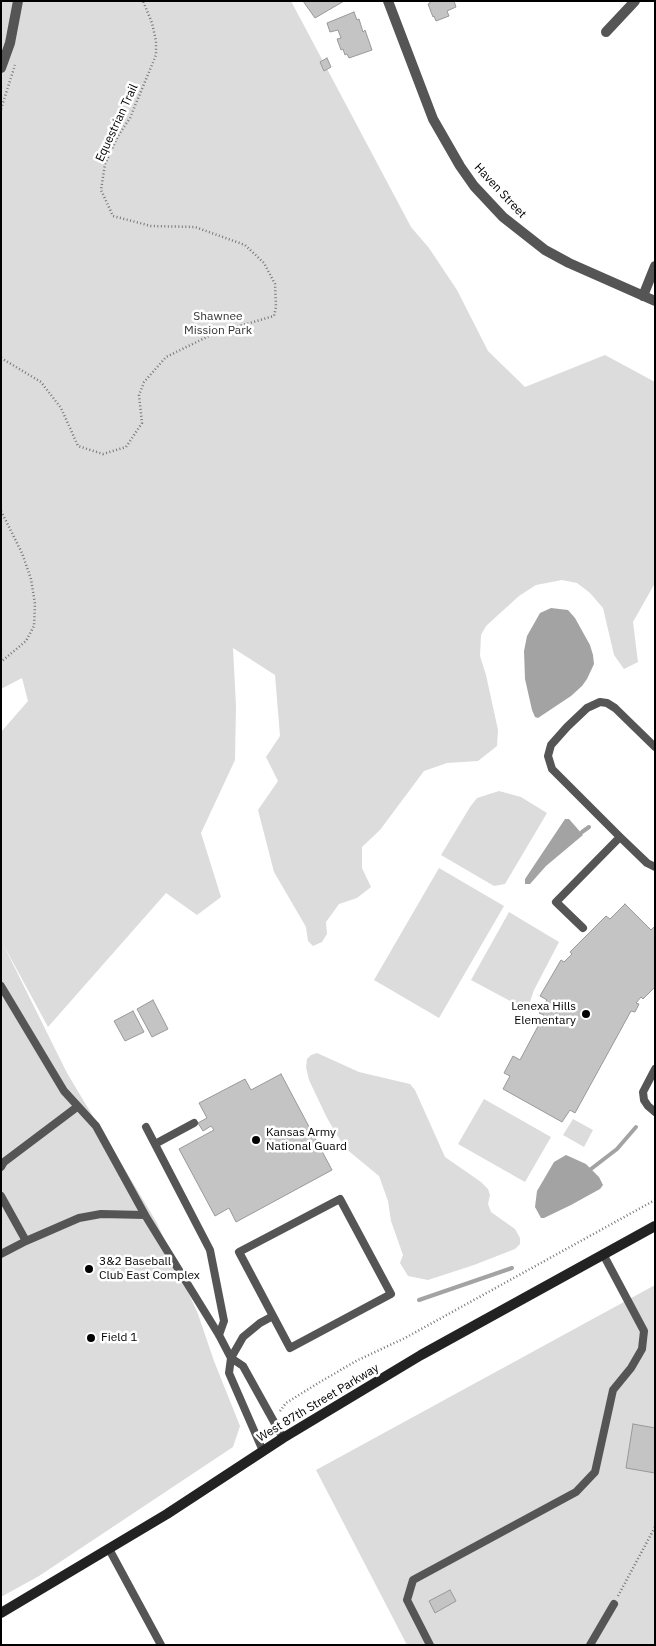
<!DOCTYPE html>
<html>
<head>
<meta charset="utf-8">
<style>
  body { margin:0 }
  #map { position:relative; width:656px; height:1646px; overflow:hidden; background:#fff; font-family:"IBM Plex Sans",sans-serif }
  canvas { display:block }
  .frame { position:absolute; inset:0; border:2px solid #000; pointer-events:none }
</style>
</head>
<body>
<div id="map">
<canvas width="656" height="1646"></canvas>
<div class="frame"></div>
</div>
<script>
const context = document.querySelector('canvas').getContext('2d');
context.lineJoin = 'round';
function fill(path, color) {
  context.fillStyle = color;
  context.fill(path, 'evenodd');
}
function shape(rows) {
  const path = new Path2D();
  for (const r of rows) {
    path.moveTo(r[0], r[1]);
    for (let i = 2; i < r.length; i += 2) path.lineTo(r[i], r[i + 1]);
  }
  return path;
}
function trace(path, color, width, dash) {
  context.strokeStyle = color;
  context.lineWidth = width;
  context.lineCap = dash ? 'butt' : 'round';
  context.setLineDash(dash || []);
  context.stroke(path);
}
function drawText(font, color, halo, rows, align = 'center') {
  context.font = font + ' "IBM Plex Sans",sans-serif';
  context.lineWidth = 5;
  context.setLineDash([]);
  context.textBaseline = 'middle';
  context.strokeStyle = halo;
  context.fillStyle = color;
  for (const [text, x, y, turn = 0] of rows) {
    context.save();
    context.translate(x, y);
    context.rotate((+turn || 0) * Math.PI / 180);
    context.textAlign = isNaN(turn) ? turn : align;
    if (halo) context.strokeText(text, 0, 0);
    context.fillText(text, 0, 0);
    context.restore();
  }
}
const green = shape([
  [1,1,291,1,411,227,429,248,457,290,488,351,525,387,605,355,655,382,655,583,633,622,638,662,624,669,614,655,603,608,590,593,577,583,562,580,536,585,519,596,486,626,481,635,480,656,486,675,498,730,497,746,478,761,447,763,424,771,380,830,362,847,362,868,371,887,357,898,339,904,326,922,327,934,322,942,313,946,308,941,306,927,274,872,258,810,278,781,266,757,280,736,275,675,233,648,236,706,235,760,201,833,221,897,197,915,166,893,48,1027,3,944,67,1073,157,1223,198,1314,214,1361,240,1426,233,1447,39,1576,1,1597,1,732,28,701,22,678,1,689],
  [499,791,521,797,547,813,505,884,494,886,441,855,470,807,477,798],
  [439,868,504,906,439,1018,374,980],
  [509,912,559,942,534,990,527,1010,471,980],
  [317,1053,359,1072,410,1084,415,1090,445,1157,481,1182,488,1189,490,1195,488,1204,491,1212,515,1229,520,1238,520,1244,515,1249,474,1265,428,1280,408,1276,400,1263,403,1255,391,1221,388,1201,379,1176,345,1148,327,1118,309,1080,306,1067,307,1059,311,1055],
  [484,1099,551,1137,525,1182,458,1144],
  [573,1119,593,1130,584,1147,563,1135],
  [655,1285,655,1645,407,1645,316,1470]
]);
const water = shape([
  [551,608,568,610,575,618,590,645,593,655,594,664,587,679,582,686,571,696,538,718,535,717,532,710,525,679,524,651,527,636,540,613],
  [565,819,569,819,583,835,546,866,530,884,525,884,525,879],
  [566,1155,586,1164,599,1177,603,1185,600,1189,571,1205,544,1218,541,1218,535,1207,537,1191,554,1162]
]);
const stream = shape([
  [582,832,589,827],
  [591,1169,617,1149,636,1127],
  [419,1300,512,1268]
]);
const building = shape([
  [303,1,344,1,315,18,303,1],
  [430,1,454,1,456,7,447,11,449,16,436,21,434,16,433,17,428,4,430,3,430,1],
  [354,12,357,20,359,19,363,32,365,30,372,50,349,58,347,54,345,55,343,49,341,50,337,39,341,38,338,30,330,32,327,23,354,12],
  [327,58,331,67,324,71,320,62,327,58],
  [625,904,651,930,655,926,655,987,643,999,641,997,636,1003,639,1004,635,1012,631,1011,575,1113,570,1110,562,1122,503,1089,510,1076,504,1073,513,1056,520,1060,544,1015,539,1013,547,1000,540,996,561,960,564,962,572,954,570,952,606,916,610,919,625,904],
  [153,1000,168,1029,152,1037,137,1009,153,1000],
  [133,1011,144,1032,125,1041,114,1021,133,1011],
  [281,1074,332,1170,236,1222,229,1208,215,1216,179,1149,214,1130,211,1126,203,1131,198,1123,207,1118,199,1103,245,1079,251,1090,281,1074],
  [633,1424,655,1428,655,1473,626,1468,633,1424],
  [450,1590,456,1601,435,1613,429,1601,450,1590]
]);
const path = shape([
  [1,109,15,65],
  [1,358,41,382,61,408,78,446,103,454,126,447,142,423,139,395,144,382,166,357,215,333,274,316,276,307,275,284,264,263,245,245,195,227,151,226,113,216,101,190,105,164,118,136,130,118,156,55,156,41,152,23,143,1],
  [1,511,22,553,31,579,35,604,34,626,26,641,1,662],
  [280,1411,286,1403,320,1382,358,1360,405,1338,655,1200],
  [618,1596,655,1527]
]);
const service = shape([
  [655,747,615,708,607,703,600,702,587,708,567,727,551,745,548,756,552,769,620,837,647,863,655,867],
  [583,928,556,902,620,837],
  [1,986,64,1091,96,1126,145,1215,219,1335,231,1358,243,1366,283,1438],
  [655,1069,643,1092,644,1100,648,1106,655,1112],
  [146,1127,210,1250,224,1321,219,1335],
  [155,1144,194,1123],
  [1,1167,4,1162,77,1107],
  [1,1196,26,1241],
  [1,1254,26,1241,79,1218,101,1214,145,1215],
  [263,1451,229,1373,231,1358,243,1337,260,1323,273,1316,239,1252,340,1199,391,1294,290,1348,273,1316],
  [109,1549,161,1645],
  [430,1645,407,1600,413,1580,576,1492,595,1472,613,1390,631,1368,642,1349,644,1331,603,1254],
  [590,1645,614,1604]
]);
const minor = shape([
  [388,1,433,119,460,166,474,186,503,217,545,250,569,263,655,301],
  [606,32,635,1],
  [1,68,10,43,18,1],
  [643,296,655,266]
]);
const secondary = shape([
  [1,1613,167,1514,283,1438,421,1355,655,1226]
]);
const markers = [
  [586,1014,5,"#000"],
  [256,1140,5,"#000"],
  [89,1269,5,"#000"],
  [91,1338,5,"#000"]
];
const streetNames = [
  ["Equestrian Trail",117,123,-65],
  ["Haven Street",500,191,47],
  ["West 87th Street Parkway",318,1403,-31]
];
const parkNames = [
  ["Shawnee",218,317],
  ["Mission Park",218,331]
];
const poiNames = [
  ["Lenexa Hills",576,1007,"right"],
  ["Elementary",576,1021,"right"],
  ["Kansas Army",266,1133],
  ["National Guard",266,1147],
  ["3&2 Baseball",99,1262],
  ["Club East Complex",99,1276],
  ["Field 1",101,1338]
];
fill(green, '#dcdcdc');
fill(water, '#a3a3a3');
trace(stream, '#a3a3a3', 4);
fill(building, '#c4c4c4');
trace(building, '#999', 1);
trace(path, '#777', 2.5, [1, 2.5]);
trace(service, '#555', 8);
trace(minor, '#555', 10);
trace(secondary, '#222', 10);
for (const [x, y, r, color] of markers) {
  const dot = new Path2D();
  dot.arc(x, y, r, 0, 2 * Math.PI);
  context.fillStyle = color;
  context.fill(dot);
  trace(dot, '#fff', 2);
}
drawText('12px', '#000', '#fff', streetNames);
drawText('12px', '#333', '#fff', parkNames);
drawText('12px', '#000', '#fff', poiNames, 'left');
</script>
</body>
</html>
